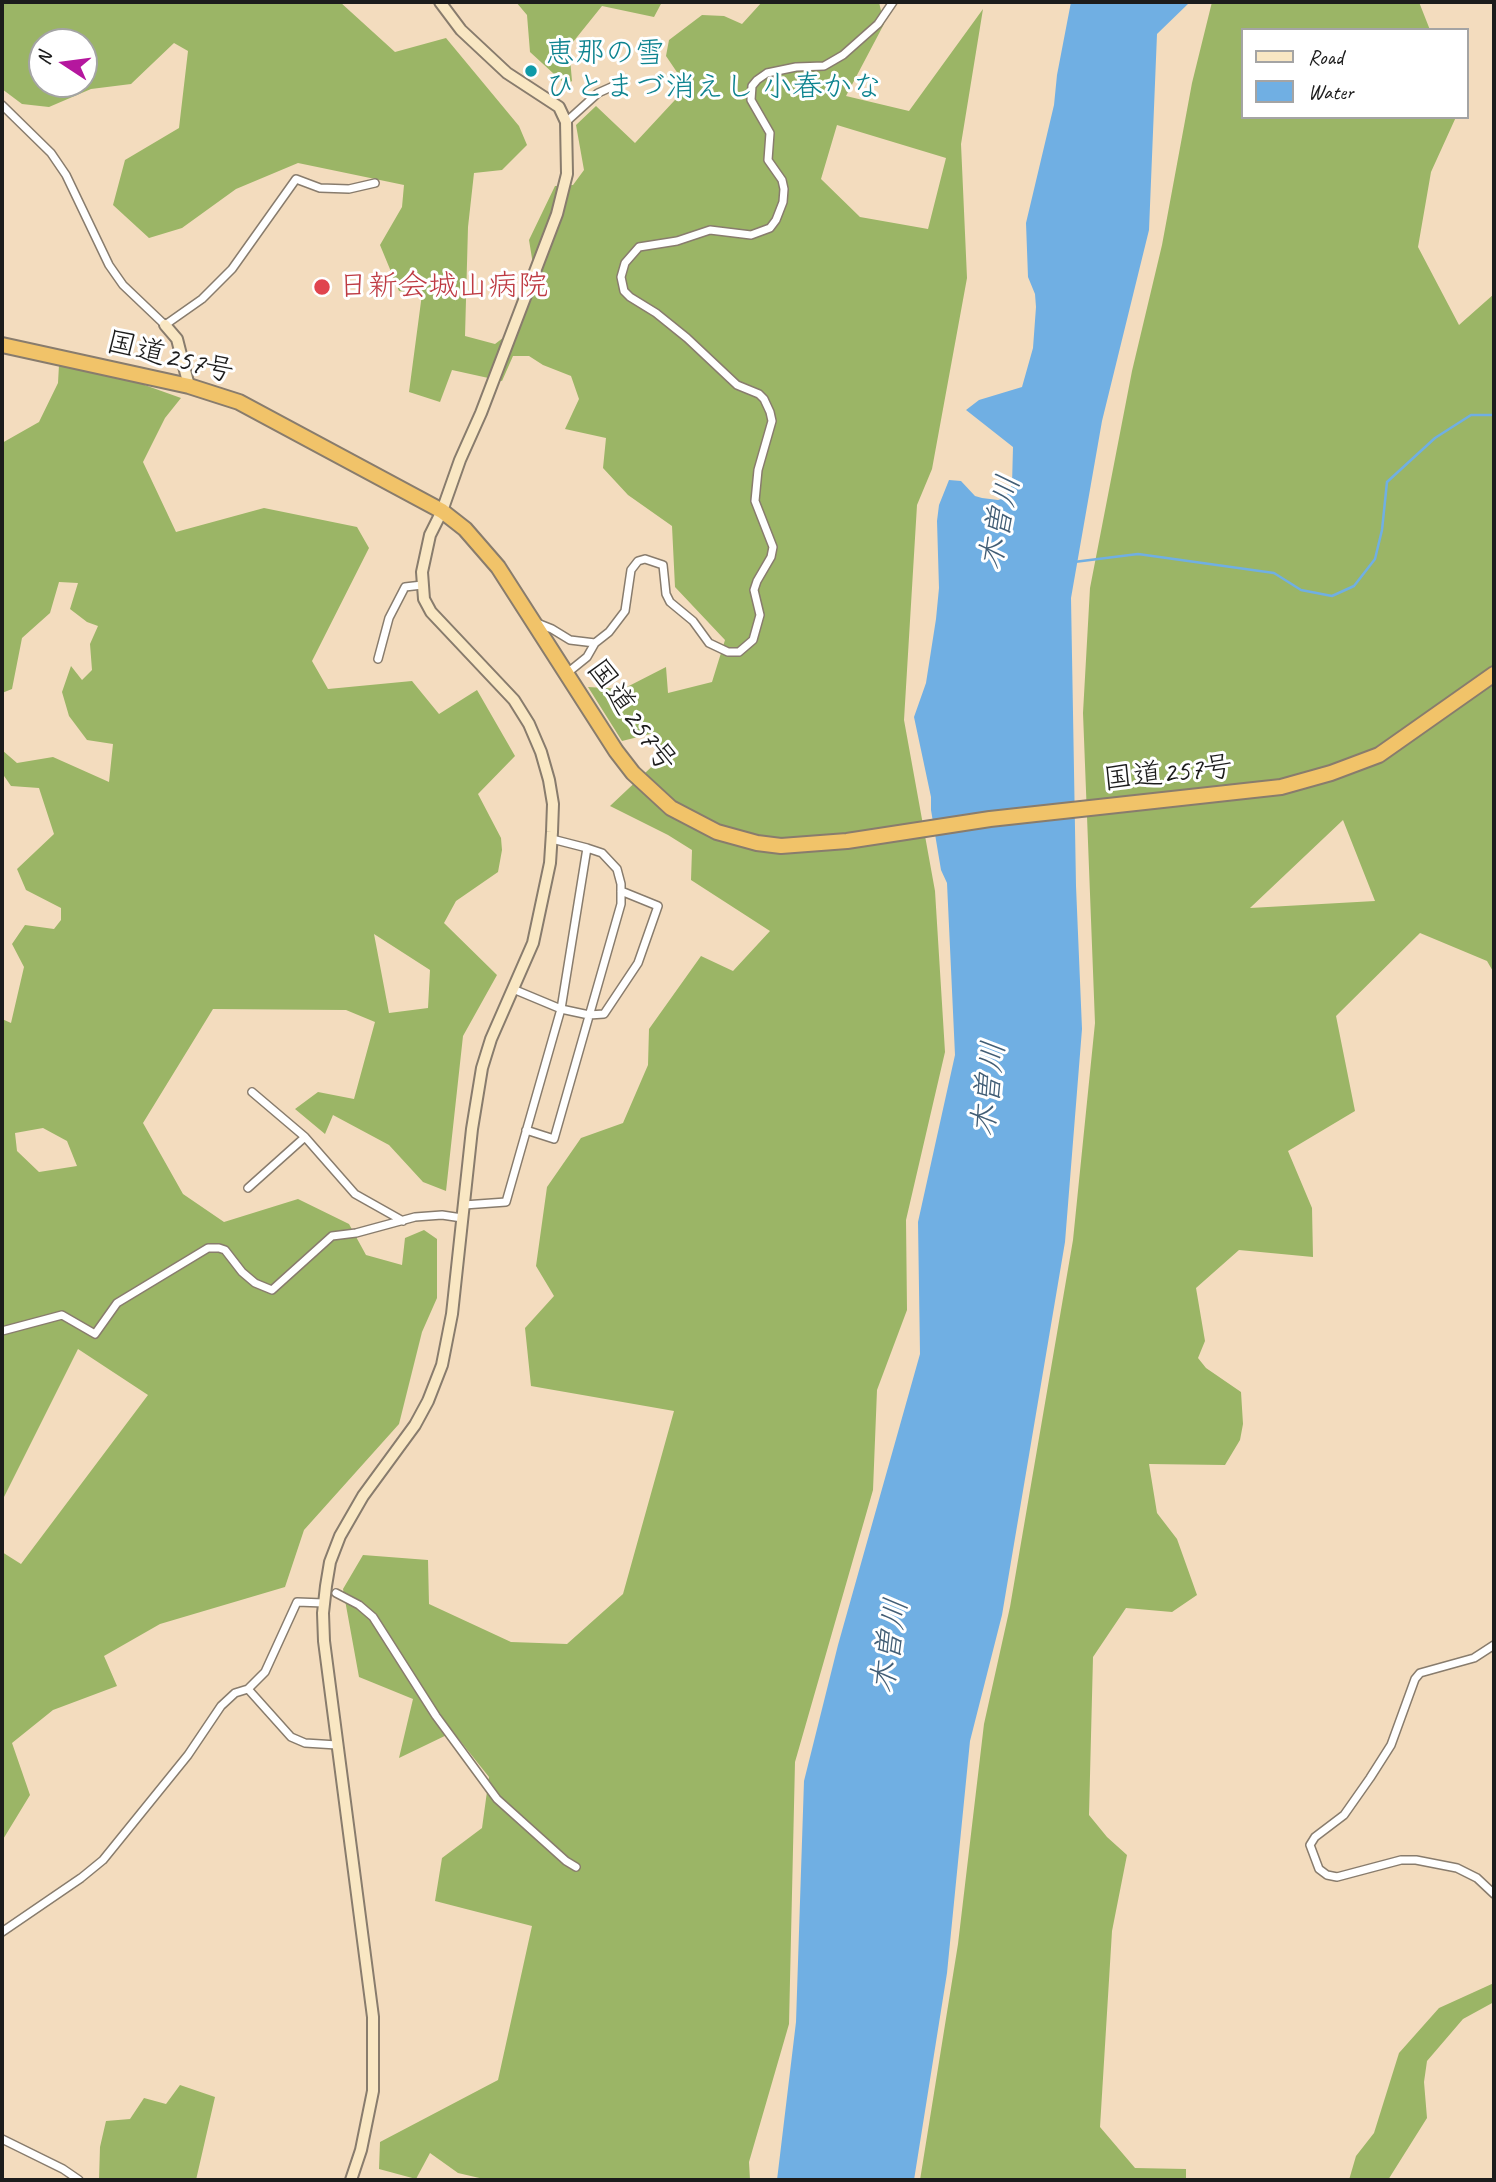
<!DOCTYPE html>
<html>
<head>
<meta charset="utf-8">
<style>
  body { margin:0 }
  #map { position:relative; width:1496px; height:2182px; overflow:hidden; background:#f3dcbe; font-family:Caveat,sans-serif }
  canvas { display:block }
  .frame { position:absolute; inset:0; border:4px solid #1c1c1c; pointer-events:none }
  .legend { position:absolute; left:1241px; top:28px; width:228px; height:91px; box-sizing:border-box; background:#fff; border:2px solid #a4a4a4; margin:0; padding:9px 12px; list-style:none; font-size:21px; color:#1c1c1c }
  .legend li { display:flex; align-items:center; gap:14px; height:35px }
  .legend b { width:35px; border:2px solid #a4a4a4 }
  .north { position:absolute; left:28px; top:28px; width:70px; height:70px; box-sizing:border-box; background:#fff; border:2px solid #a4a4a4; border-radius:50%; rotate:283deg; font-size:19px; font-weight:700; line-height:28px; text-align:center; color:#1c1c1c }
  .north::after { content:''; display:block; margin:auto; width:24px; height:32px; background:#b5179e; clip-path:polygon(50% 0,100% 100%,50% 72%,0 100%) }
</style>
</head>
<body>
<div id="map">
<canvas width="1496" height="2182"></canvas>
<div class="frame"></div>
<ul class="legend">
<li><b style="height:9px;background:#f9e7c3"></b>Road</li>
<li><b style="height:19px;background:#70afe3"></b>Water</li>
</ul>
<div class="north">N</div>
</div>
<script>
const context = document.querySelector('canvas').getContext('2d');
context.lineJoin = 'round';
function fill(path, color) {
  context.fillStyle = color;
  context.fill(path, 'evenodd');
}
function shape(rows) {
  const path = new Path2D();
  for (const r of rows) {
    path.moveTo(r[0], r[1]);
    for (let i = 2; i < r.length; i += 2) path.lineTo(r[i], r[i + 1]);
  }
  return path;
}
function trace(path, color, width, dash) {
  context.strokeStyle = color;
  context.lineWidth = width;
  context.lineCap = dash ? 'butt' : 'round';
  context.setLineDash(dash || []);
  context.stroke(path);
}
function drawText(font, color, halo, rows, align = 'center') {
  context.font = font + ' Caveat,"Klee One",sans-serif';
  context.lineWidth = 6;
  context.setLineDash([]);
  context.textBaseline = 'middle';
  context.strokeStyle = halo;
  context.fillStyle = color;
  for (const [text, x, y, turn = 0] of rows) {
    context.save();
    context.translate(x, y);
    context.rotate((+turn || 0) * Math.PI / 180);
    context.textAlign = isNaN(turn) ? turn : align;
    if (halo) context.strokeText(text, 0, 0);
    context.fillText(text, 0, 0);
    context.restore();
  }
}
const forest = shape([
  [2,2,340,2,395,52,446,38,519,126,527,145,502,170,474,173,468,227,465,336,495,344,520,325,536,283,529,240,555,186,573,185,584,170,576,125,596,106,635,143,687,87,666,56,669,40,702,15,724,16,742,24,762,2,879,2,884,24,846,96,909,111,983,9,961,144,967,278,932,469,917,505,904,720,935,891,945,1052,906,1220,907,1310,877,1390,873,1490,795,1762,789,2024,749,2162,750,2180,488,2180,458,2173,430,2153,416,2179,379,2169,380,2142,498,2080,532,1926,435,1901,442,1858,482,1828,489,1777,453,1732,399,1758,413,1699,359,1677,343,1589,363,1555,428,1560,429,1604,511,1642,567,1644,623,1594,674,1411,531,1386,525,1328,554,1296,536,1266,547,1187,581,1138,623,1123,648,1065,649,1029,701,956,733,971,770,931,691,880,692,850,668,835,610,806,662,757,654,733,622,741,588,687,623,689,666,667,668,693,712,682,725,640,675,587,672,526,628,495,603,468,606,438,565,429,579,399,571,376,543,365,529,356,513,356,502,381,452,370,440,402,409,392,422,294,399,291,380,245,402,207,404,185,298,163,236,189,182,228,149,238,113,205,125,160,179,128,188,51,174,43,131,84,91,89,49,107,22,104,2,89],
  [42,42,84,42,84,84,42,84],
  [837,125,946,158,928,229,860,217,821,179],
  [516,2,662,2,654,17,602,6,569,47,572,81,566,85,530,52,527,15],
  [1212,2,1419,2,1430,30,1242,30,1242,117,1456,117,1431,172,1418,247,1459,325,1494,294,1494,973,1487,961,1420,933,1336,1016,1355,1111,1288,1151,1312,1208,1313,1257,1239,1250,1196,1288,1205,1341,1198,1358,1206,1368,1241,1392,1243,1424,1240,1440,1225,1465,1149,1464,1157,1513,1177,1539,1197,1595,1172,1612,1126,1608,1093,1657,1089,1815,1107,1837,1127,1855,1112,1931,1100,2127,1135,2168,1186,2169,1186,2180,920,2180,958,1944,984,1724,1010,1607,1073,1240,1095,1023,1083,713,1090,588,1132,371,1162,245,1192,83],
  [1343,820,1375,901,1250,908],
  [59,365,125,378,181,398,165,418,143,462,176,532,264,508,357,527,369,548,312,661,328,689,412,681,439,714,477,690,515,756,478,794,501,838,502,850,498,872,456,901,444,923,497,975,463,1036,446,1191,423,1182,389,1145,333,1115,325,1134,295,1109,318,1092,354,1099,375,1022,346,1010,213,1009,143,1123,183,1194,224,1222,298,1199,349,1224,366,1255,402,1265,405,1238,424,1230,437,1239,437,1298,422,1332,399,1424,304,1530,285,1587,160,1624,104,1656,117,1686,53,1710,12,1743,30,1795,2,1841,2,1552,21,1564,148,1395,78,1349,2,1501,2,1019,11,1023,24,967,12,944,25,925,54,929,61,920,61,908,26,890,17,869,54,834,39,788,11,786,2,773,2,750,17,763,53,757,109,782,113,744,87,740,69,716,62,692,71,666,82,680,92,670,90,644,98,626,87,622,70,609,78,583,59,582,50,613,22,638,12,689,2,693,2,443,39,422,58,383],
  [374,934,430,970,428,1008,389,1013],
  [43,1128,67,1141,77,1166,39,1172,17,1151,15,1133],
  [1494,1983,1494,2002,1463,2019,1427,2061,1424,2082,1427,2118,1388,2180,1349,2180,1356,2156,1374,2133,1399,2053,1439,2008],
  [180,2085,215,2097,196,2180,99,2180,100,2147,106,2121,130,2119,144,2098,166,2104]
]);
const water = shape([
  [1071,2,1190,2,1157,34,1149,230,1102,421,1071,598,1076,886,1082,1029,1065,1242,1002,1615,970,1741,947,1973,914,2180,777,2180,796,2022,804,1781,838,1645,920,1354,918,1222,955,1055,947,883,941,870,931,810,931,797,914,717,926,683,936,619,939,588,937,521,939,505,949,480,961,481,975,496,982,498,998,500,1005,498,1012,485,1013,447,966,410,979,400,1022,387,1033,348,1036,307,1035,294,1028,277,1026,223,1054,105,1057,75]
]);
const stream = shape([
  [1074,562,1138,554,1274,573,1301,590,1332,596,1354,586,1375,559,1382,530,1387,482,1435,438,1471,415,1494,415]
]);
const street = shape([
  [2,105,51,153,66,175,109,265,123,285,165,325,202,299,232,269,296,179,320,188,349,189,375,183],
  [566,122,598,93,616,85],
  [537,623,552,629,570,640,595,643,609,632,625,611,631,570,638,561,645,559,663,565,666,594,670,602,693,621,709,643,728,652,739,652,753,640,760,615,754,590,757,581,771,557,773,547,755,501,758,470,772,421,770,412,764,399,759,394,737,385,687,338,656,313,630,297,624,291,621,277,625,263,639,247,677,241,710,230,751,235,770,228,776,220,783,202,784,189,782,180,768,160,770,133,751,100,752,86,757,80,767,73,796,67,824,66,843,55,878,24,893,2],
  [378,659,389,618,405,587,422,585],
  [566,674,587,657,595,643],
  [513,989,561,1009,589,1015,604,1014,638,963,658,906,621,891],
  [252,1092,305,1137,355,1194,403,1221],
  [526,1130,554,1139,621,904,621,884,617,869,602,853,587,848],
  [248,1188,305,1137],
  [464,1205,506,1202,561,1009,587,848,552,839],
  [2,1331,62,1315,95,1334,117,1303,208,1248,219,1248,225,1250,242,1272,255,1283,272,1290,332,1236,356,1233,415,1217,442,1215,462,1218],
  [336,1593,359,1605,373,1617,436,1716,497,1799,566,1861,576,1867],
  [1494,1645,1474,1658,1420,1673,1415,1679,1391,1745,1370,1778,1344,1815,1315,1837,1310,1845,1319,1869,1327,1875,1337,1877,1401,1860,1416,1860,1457,1868,1477,1878,1494,1894],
  [248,1689,291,1737,305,1743,337,1745],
  [2,1932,81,1878,103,1860,188,1755,221,1706,235,1693,248,1689,265,1672,297,1602,324,1603],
  [2,2139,63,2169,79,2180]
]);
const secondary = shape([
  [165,325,177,339,189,386],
  [351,2180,361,2150,373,2091,373,2017,324,1641,323,1613,326,1586,330,1562,340,1536,363,1496,415,1425,428,1401,442,1365,452,1314,472,1129,482,1068,491,1039,533,943,550,863,552,832,553,804,549,780,541,752,529,724,514,700,431,612,424,599,422,572,430,535,442,511,460,460,481,413,557,214,567,174,566,122,559,107,507,73,461,30,440,2]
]);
const highway = shape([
  [2,345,189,386,239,402,442,511,465,529,498,567,616,751,633,773,671,808,717,832,757,843,781,846,847,841,990,819,1281,787,1331,773,1379,755,1494,674]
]);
const markers = [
  [531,71,7,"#0f9aa8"],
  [322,287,9,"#e0444e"]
];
const cultureNames = [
  ["恵那の雪",545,54],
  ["ひとまづ消えし 小春かな",545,88]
];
const healthNames = [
  ["日新会城山病院",338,287]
];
const streetNames = [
  ["国道257号",170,358,14],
  ["国道257号",631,716,54],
  ["国道257号",1168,774,-6]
];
const waterNames = [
  ["木曽川",1001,523,-78],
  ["木曽川",990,1089,-83],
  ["木曽川",891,1646,-81]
];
fill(forest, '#9bb566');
fill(water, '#70afe3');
trace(stream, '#70afe3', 2.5);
trace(street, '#887c6d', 10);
trace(secondary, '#887c6d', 14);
trace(highway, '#887c6d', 18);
trace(street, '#fff', 7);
trace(secondary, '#f9e7c3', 10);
trace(highway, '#f1c369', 14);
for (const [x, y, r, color] of markers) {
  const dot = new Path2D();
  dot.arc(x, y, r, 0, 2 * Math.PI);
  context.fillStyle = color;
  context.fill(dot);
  trace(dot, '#fff', 2.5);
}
drawText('30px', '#0d838f', '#fff', cultureNames, 'left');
drawText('30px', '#be3a42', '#fff', healthNames, 'left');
drawText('30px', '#1c1c1c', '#fff', streetNames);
drawText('italic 32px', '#425e76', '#fff', waterNames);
</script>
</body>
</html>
